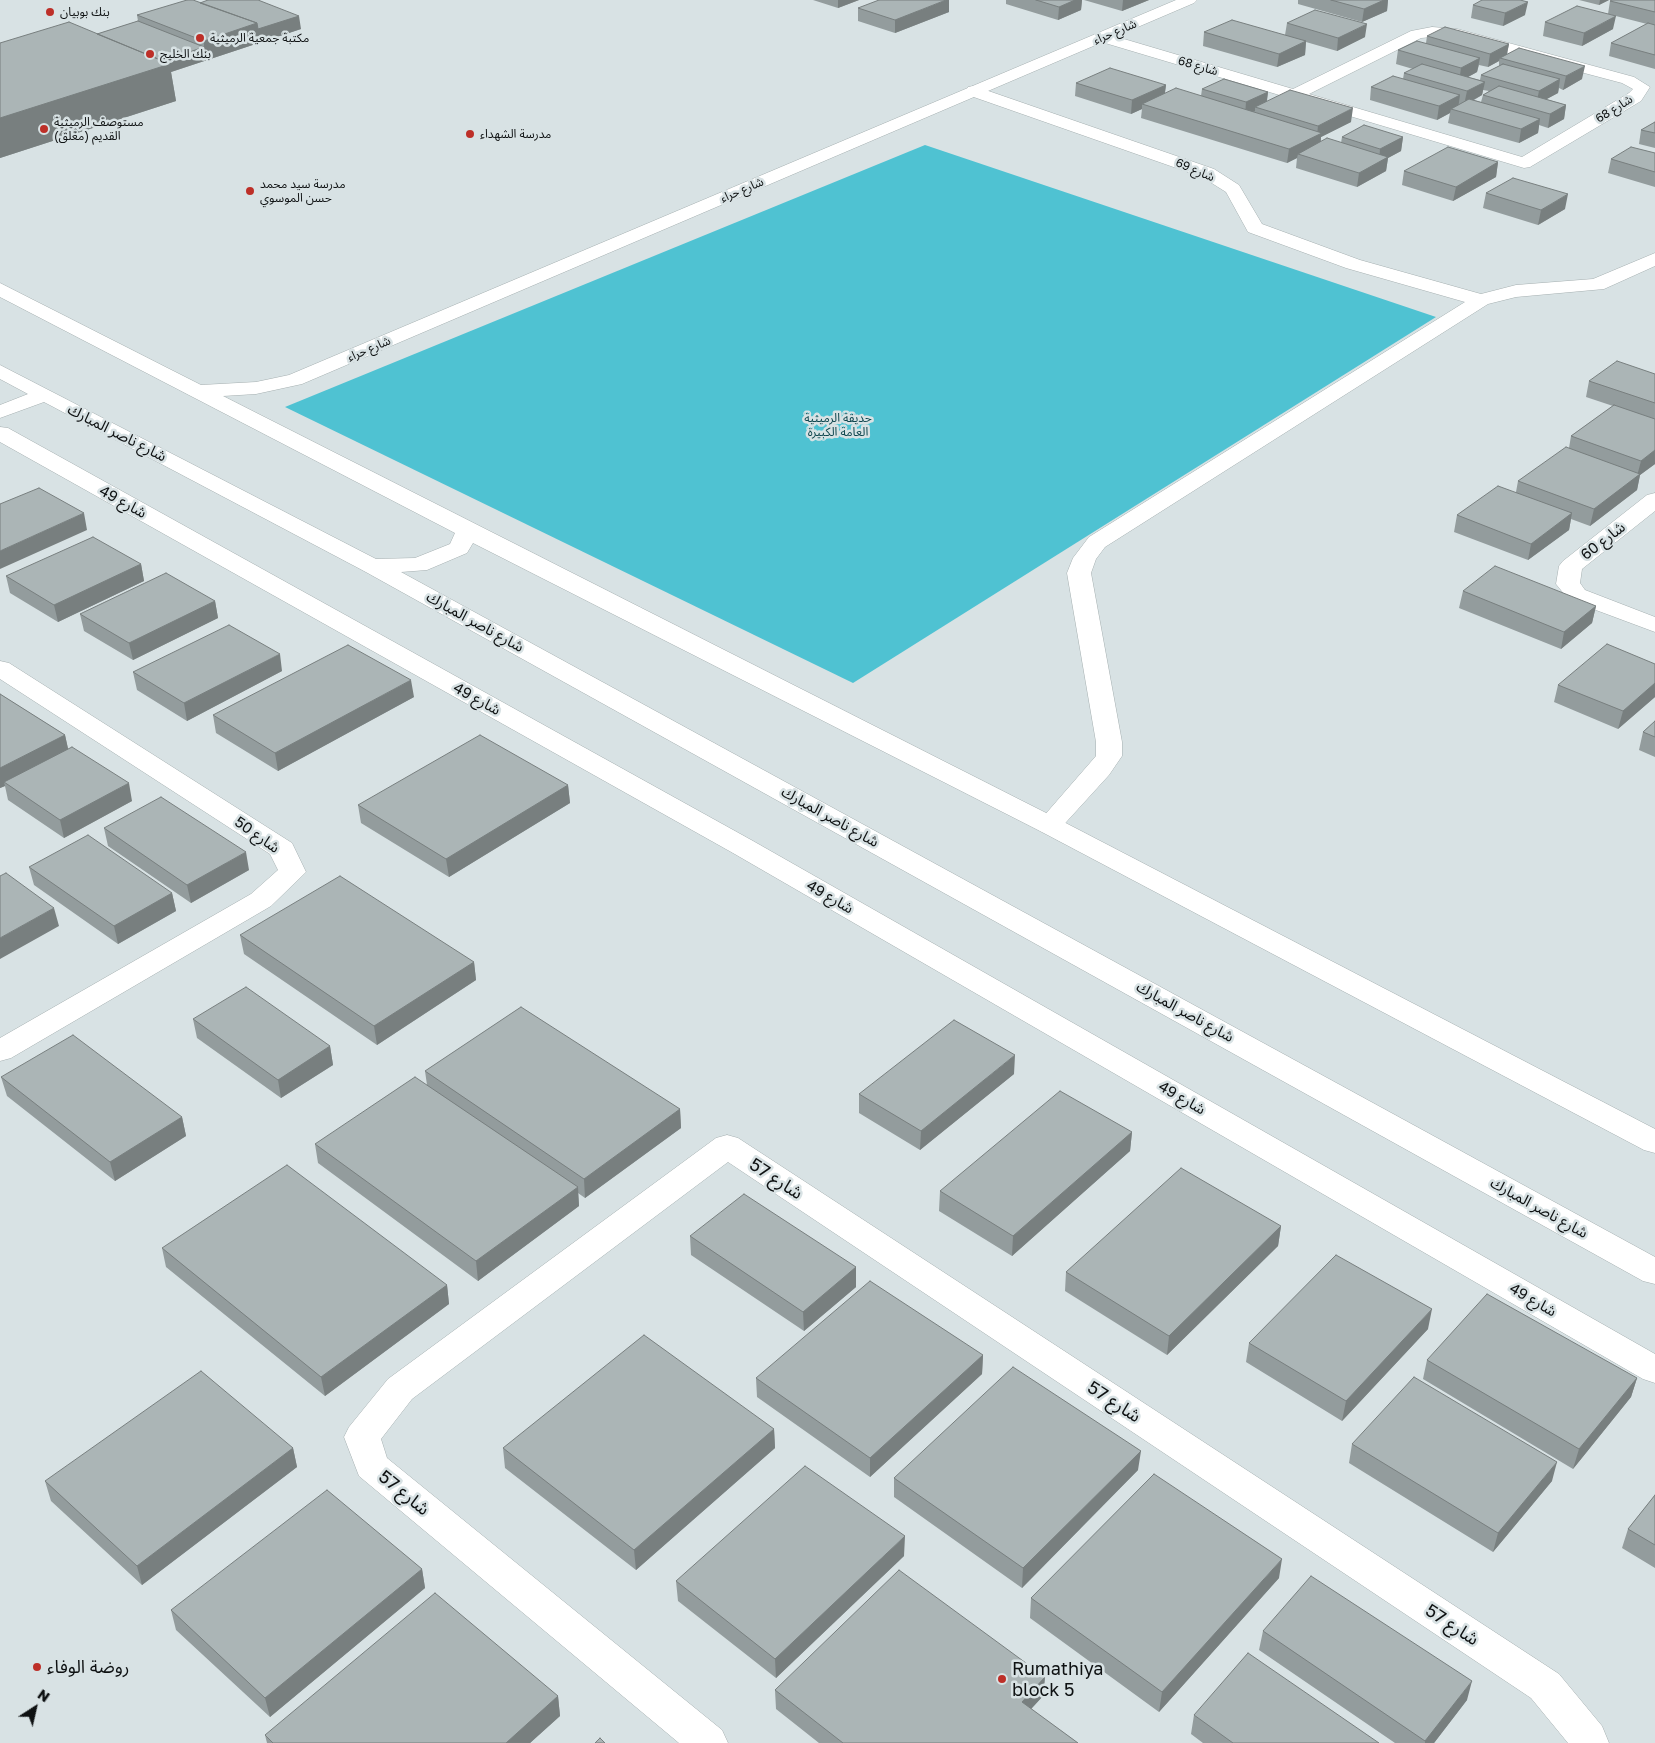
<!DOCTYPE html>
<html>
<head>
<meta charset="utf-8">
<style>
  body { margin:0 }
  #map { position:relative; width:1655px; height:1743px; overflow:hidden; background:#d8e2e4; font-family:"Golos Text",sans-serif }
  canvas { display:block }
  .north { position:absolute; left:10px; top:1683px; width:50px; height:50px; -webkit-text-stroke:4px #d8e2e4; paint-order:stroke; rotate:35deg; font-size:14px; font-weight:700; line-height:20px; text-align:center; color:#0e1112 }
  .north::after { content:''; display:block; margin:auto; width:18px; height:22px; background:#0e1112; clip-path:polygon(50% 0,100% 100%,50% 72%,0 100%) }
</style>
</head>
<body>
<div id="map">
<canvas width="1655" height="1743"></canvas>
<div class="north">N</div>
</div>
<script>
const context = document.querySelector('canvas').getContext('2d');
context.lineJoin = 'round';
function fill(path, color) {
  context.fillStyle = color;
  context.fill(path, 'evenodd');
}
function shape(rows) {
  const path = new Path2D();
  for (const r of rows) {
    path.moveTo(r[0], r[1]);
    for (let i = 2; i < r.length; i += 2) path.lineTo(r[i], r[i + 1]);
  }
  return path;
}
function trace(path, color, width, dash) {
  context.strokeStyle = color;
  context.lineWidth = width;
  context.lineCap = dash ? 'butt' : 'round';
  context.setLineDash(dash || []);
  context.stroke(path);
}
function drawText(font, color, halo, rows, align = 'center') {
  context.font = font + ' "Golos Text","Noto Sans Arabic",sans-serif';
  context.lineWidth = 5;
  context.setLineDash([]);
  context.textBaseline = 'middle';
  context.strokeStyle = halo;
  context.fillStyle = color;
  for (const [text, x, y, turn = 0] of rows) {
    context.save();
    context.translate(x, y);
    context.rotate((+turn || 0) * Math.PI / 180);
    context.textAlign = isNaN(turn) ? turn : align;
    if (halo) context.strokeText(text, 0, 0);
    context.fillText(text, 0, 0);
    context.restore();
  }
}
const green = shape([
  [925,145,1436,317,853,683,285,407]
]);
const minor = shape([
  [1432,27,1457,29,1634,77,1650,87,1641,101,1530,167,1524,168,1095,40,1093,37,1095,34,1107,34,1293,89,1411,31,1432,27],
  [1432,37,1456,39,1622,83,1633,89,1629,93,1522,157,1309,94,1421,38,1432,37],
  [974,86,1214,169,1239,185,1262,224,1360,260,1481,294,1516,285,1593,279,1655,253,1655,266,1604,289,1516,297,1488,304,1105,547,1096,559,1091,573,1122,742,1122,756,1109,775,1058,831,1049,833,1040,831,1036,825,1096,756,1096,742,1067,573,1073,558,1089,537,1465,302,1346,268,1248,232,1226,192,1202,177,968,95,966,91,968,87,974,86],
  [0,427,8,428,753,841,1655,1354,1655,1383,1643,1379,733,853,0,442,0,427],
  [1655,493,1655,511,1582,569,1580,583,1585,590,1655,617,1655,632,1569,600,1556,584,1559,566,1563,561,1647,495,1655,493],
  [0,661,9,663,292,843,306,872,271,906,11,1058,0,1061,0,1038,251,894,278,870,270,854,0,679,0,661],
  [727,1135,738,1138,1559,1674,1602,1726,1609,1743,1568,1743,1531,1698,728,1162,412,1399,381,1439,387,1458,722,1730,728,1743,679,1743,359,1476,344,1437,349,1427,388,1379,716,1138,727,1135]
]);
const tertiary = shape([
  [1176,0,1197,0,1194,3,302,384,256,394,223,396,1058,819,1655,1129,1655,1153,1644,1150,1040,831,473,543,467,553,427,570,401,572,1655,1257,1655,1284,1643,1281,364,571,44,402,0,418,0,405,28,394,0,379,0,365,376,559,415,558,450,544,455,533,0,297,0,283,201,385,256,382,289,375,1176,0]
]);
const wall = shape([
  [813,0,859,0,838,8],
  [1006,0,1082,0,1081,10,1058,20,1006,4],
  [1084,0,1149,0,1122,11],
  [1298,0,1388,0,1387,11,1362,22,1298,4],
  [1579,0,1609,0,1599,5],
  [1655,0,1655,69,1609,56,1611,43,1647,24,1608,14,1610,1],
  [200,3,301,29,171,72,176,101,0,158,0,43,97,34,138,21,137,15],
  [1473,5,1525,15,1503,26,1471,18],
  [858,8,949,12,895,33,858,21],
  [1545,22,1613,29,1582,46,1543,36],
  [1287,23,1365,37,1337,51,1306,42,1305,55,1277,67,1203,46,1204,32,1285,35],
  [1427,36,1509,44,1507,54,1582,79,1563,90,1559,88,1558,93,1546,99,1566,105,1564,119,1548,128,1539,125,1538,133,1519,143,1448,123,1450,113,1437,120,1370,100,1371,87,1403,79,1404,73,1413,69,1396,64,1398,50,1426,43],
  [1499,61,1499,66,1481,75,1480,80,1468,77,1477,72,1479,65,1488,67],
  [1483,90,1489,91,1483,95,1481,102,1474,100,1482,95],
  [1076,83,1166,85,1165,93,1201,96,1202,89,1268,92,1267,101,1351,122,1321,137,1321,142,1341,143,1342,137,1403,137,1401,151,1388,158,1386,171,1357,187,1296,168,1297,158,1287,163,1141,118,1142,109,1131,114,1075,96],
  [1655,122,1655,148,1639,144,1641,130],
  [1655,153,1655,187,1608,173,1611,159],
  [1498,162,1496,177,1453,201,1402,185,1404,171],
  [1486,193,1565,209,1538,225,1483,208],
  [1655,374,1655,464,1640,475,1637,490,1590,526,1571,519,1569,530,1528,560,1454,532,1457,515,1516,492,1518,481,1569,448,1571,436,1613,406,1586,397,1589,381],
  [141,564,144,581,58,622,10,593,6,576],
  [1463,591,1596,606,1592,623,1561,649,1459,608],
  [215,601,218,618,133,660,84,631,80,614],
  [1655,664,1655,697,1618,729,1554,702,1558,685],
  [282,671,187,721,137,690,133,672],
  [0,694,65,735,68,749,132,801,64,838,8,800,5,786,0,788],
  [414,697,278,771,216,733,213,715],
  [1655,721,1655,757,1639,750,1643,732],
  [568,785,570,803,449,877,361,823,358,805],
  [104,828,249,870,191,903,108,846],
  [29,867,172,893,176,911,118,944,34,885],
  [240,935,474,962,476,980,377,1045,244,954],
  [193,1019,330,1046,333,1065,281,1098,197,1038],
  [425,1071,680,1109,681,1128,585,1198,578,1193,579,1206,478,1281,318,1163,315,1144,427,1085],
  [1014,1074,920,1150,859,1113,859,1094],
  [1,1077,182,1117,186,1136,115,1181,7,1096],
  [1132,1132,1130,1151,1012,1256,939,1211,940,1191],
  [1281,1226,1278,1246,1167,1355,1065,1291,1066,1272],
  [690,1236,856,1267,856,1287,804,1331,691,1255],
  [162,1248,447,1285,449,1304,325,1396,166,1267],
  [1428,1329,1342,1421,1246,1362,1249,1343],
  [983,1355,982,1374,870,1477,757,1397,756,1378],
  [1427,1360,1637,1378,1631,1397,1573,1469,1423,1379],
  [774,1429,775,1448,636,1570,505,1468,503,1448],
  [1352,1444,1552,1481,1493,1552,1349,1463],
  [293,1448,297,1467,142,1585,51,1501,45,1481],
  [1138,1470,1022,1588,894,1497,894,1478],
  [1655,1495,1655,1568,1622,1548,1628,1529],
  [904,1556,776,1678,678,1601,676,1581],
  [422,1569,425,1588,270,1717,176,1630,171,1610],
  [1279,1578,1159,1712,1030,1618,1031,1598],
  [1263,1631,1467,1700,1434,1743,1395,1743,1259,1650],
  [1045,1677,1043,1696,1031,1709,1078,1743,819,1743,776,1709,775,1690],
  [558,1696,560,1716,530,1743,267,1743,265,1735],
  [1194,1715,1379,1743,1203,1743,1191,1734]
]);
const shadedWall = shape([
  [838,0,859,0,838,8],
  [946,0,949,0,949,12,895,33,895,20],
  [1075,0,1082,0,1081,10,1058,20,1059,7],
  [1123,0,1149,0,1122,11],
  [1384,0,1388,0,1387,11,1362,22,1364,9],
  [1600,0,1609,0,1599,5],
  [1528,2,1525,15,1503,26,1505,13],
  [299,16,301,29,171,72,176,101,0,158,0,118,159,62,204,47,204,41,257,23],
  [1616,16,1613,29,1582,46,1584,33],
  [1367,24,1365,37,1337,51,1338,38],
  [1306,41,1305,55,1277,67,1279,54],
  [1509,44,1506,58,1500,58,1499,61,1488,67,1490,54],
  [1480,58,1477,72,1459,82,1461,68],
  [1585,66,1582,79,1563,90,1566,76],
  [1560,79,1558,93,1536,105,1539,91],
  [1485,82,1482,95,1464,105,1467,91],
  [1166,85,1164,98,1142,104,1142,109,1131,114,1132,100],
  [1268,92,1266,106,1255,107,1255,111,1245,116,1246,102],
  [1460,95,1458,109,1451,109,1450,113,1437,120,1439,106],
  [1566,105,1564,119,1548,128,1550,114],
  [1353,108,1351,122,1321,137,1320,147,1298,154,1297,158,1287,163,1289,149,1317,135,1318,126],
  [1540,119,1538,133,1519,143,1521,129],
  [1403,137,1401,151,1388,158,1386,171,1357,187,1359,173,1379,162,1380,149],
  [1498,162,1496,177,1453,201,1456,187],
  [1568,194,1565,209,1538,225,1541,210],
  [1655,450,1655,464,1640,475,1637,490,1590,526,1594,509,1637,476,1641,461],
  [84,513,87,530,0,569,0,551],
  [1572,513,1569,530,1528,560,1531,544],
  [141,564,144,581,58,622,54,605],
  [215,601,218,618,133,660,129,643],
  [1596,606,1592,623,1561,649,1564,632],
  [280,654,282,671,187,721,184,703],
  [411,680,414,697,278,771,275,753],
  [1655,683,1655,697,1618,729,1623,711],
  [65,735,69,753,4,782,5,786,0,788,0,768],
  [129,783,132,801,64,838,60,820],
  [568,785,570,803,449,877,446,859],
  [246,852,249,870,191,903,187,885],
  [172,893,176,911,118,944,114,926],
  [54,908,59,926,0,959,0,938],
  [474,962,476,980,377,1045,374,1026],
  [330,1046,333,1065,281,1098,278,1080],
  [1015,1055,1014,1074,920,1150,921,1131],
  [680,1109,681,1128,585,1198,584,1179],
  [182,1117,186,1136,115,1181,110,1162],
  [1132,1132,1130,1151,1012,1256,1013,1236],
  [578,1187,579,1206,478,1281,476,1261],
  [1281,1226,1278,1246,1167,1355,1169,1336],
  [856,1267,856,1287,804,1331,803,1312],
  [447,1285,449,1304,325,1396,321,1377],
  [1432,1309,1428,1329,1342,1421,1346,1401],
  [983,1355,982,1374,870,1477,870,1458],
  [1637,1378,1631,1397,1573,1469,1579,1449],
  [774,1429,775,1448,636,1570,634,1550],
  [293,1448,297,1467,142,1585,137,1566],
  [1141,1451,1138,1470,1022,1588,1023,1568],
  [1557,1462,1552,1481,1493,1552,1498,1533],
  [905,1536,904,1556,776,1678,775,1659],
  [1282,1559,1279,1578,1159,1712,1162,1692],
  [422,1569,425,1588,270,1717,265,1698],
  [1045,1677,1043,1696,1020,1721,1022,1702],
  [1472,1681,1467,1700,1434,1743,1425,1743,1425,1741],
  [558,1696,560,1716,530,1743,506,1743]
]);
const building = shape([
  [187,0,193,0,257,23,204,41,137,15,187,0],
  [208,0,258,0,299,16,258,29,257,23,200,3,208,0],
  [879,0,946,0,895,20,858,8,879,0],
  [1036,0,1075,0,1059,7,1036,0],
  [1331,0,1384,0,1364,9,1331,0],
  [1482,0,1520,0,1528,2,1505,13,1473,5,1482,0],
  [1612,0,1655,0,1655,12,1610,1,1612,0],
  [1577,6,1616,16,1584,33,1545,22,1577,6],
  [1315,10,1367,24,1338,38,1287,23,1315,10],
  [1232,20,1306,41,1279,54,1204,32,1232,20],
  [138,21,204,47,163,61,97,34,138,21],
  [69,22,170,64,0,118,0,43,69,22],
  [1648,23,1655,25,1655,55,1611,43,1648,23],
  [1445,27,1509,44,1490,54,1427,36,1445,27],
  [1417,41,1480,58,1461,68,1398,50,1417,41],
  [1519,48,1585,66,1566,76,1500,58,1519,48],
  [1422,64,1485,82,1467,91,1404,73,1422,64],
  [1503,64,1560,79,1539,91,1481,75,1503,64],
  [1110,68,1166,85,1132,100,1076,83,1110,68],
  [1393,76,1460,95,1439,106,1371,87,1393,76],
  [1224,79,1268,92,1246,102,1202,89,1224,79],
  [1499,86,1566,105,1550,114,1483,95,1499,86],
  [1176,88,1322,133,1289,149,1142,104,1176,88],
  [1290,90,1353,108,1318,126,1255,107,1290,90],
  [1469,99,1540,119,1521,129,1451,109,1469,99],
  [1655,122,1655,133,1641,130,1655,122],
  [1364,125,1403,137,1380,149,1342,137,1364,125],
  [1327,138,1388,157,1359,173,1298,154,1327,138],
  [1448,147,1498,162,1456,187,1404,171,1448,147],
  [1631,147,1655,153,1655,172,1611,159,1631,147],
  [1513,178,1568,194,1541,210,1486,193,1513,178],
  [1617,361,1655,374,1655,403,1589,381,1617,361],
  [1614,405,1655,419,1655,450,1641,461,1571,436,1614,405],
  [1566,447,1640,474,1594,509,1518,481,1566,447],
  [1498,486,1572,513,1531,544,1457,515,1498,486],
  [39,488,84,513,0,551,0,504,39,488],
  [93,537,141,564,54,605,6,576,93,537],
  [1495,566,1596,606,1564,632,1463,591,1495,566],
  [166,573,215,601,129,643,80,614,166,573],
  [229,625,280,654,184,703,133,672,229,625],
  [1607,644,1655,664,1655,683,1623,711,1558,685,1607,644],
  [348,645,411,680,275,753,213,715,348,645],
  [0,694,65,735,0,768,0,694],
  [1655,721,1655,737,1643,732,1655,721],
  [480,735,568,785,446,859,358,805,480,735],
  [72,747,129,783,60,820,4,782,72,747],
  [161,797,246,852,187,885,104,828,161,797],
  [88,835,172,893,114,926,29,867,88,835],
  [6,873,54,908,0,938,0,876,6,873],
  [340,876,474,962,374,1026,240,935,340,876],
  [246,987,330,1046,278,1080,193,1019,246,987],
  [521,1007,680,1109,584,1179,425,1071,521,1007],
  [954,1020,1015,1055,921,1131,859,1094,954,1020],
  [73,1035,182,1117,110,1162,1,1077,73,1035],
  [415,1077,578,1187,476,1261,315,1144,415,1077],
  [1060,1091,1132,1132,1013,1236,940,1191,1060,1091],
  [287,1165,447,1285,321,1377,162,1248,287,1165],
  [1181,1168,1281,1226,1169,1336,1066,1272,1181,1168],
  [744,1194,856,1267,803,1312,690,1236,744,1194],
  [1336,1255,1432,1309,1346,1401,1249,1343,1336,1255],
  [870,1281,983,1355,870,1458,756,1378,870,1281],
  [1487,1294,1637,1378,1579,1449,1427,1360,1487,1294],
  [644,1335,774,1429,634,1550,503,1448,644,1335],
  [1013,1367,1141,1451,1023,1568,894,1478,1013,1367],
  [201,1371,293,1448,137,1566,45,1481,201,1371],
  [1414,1377,1557,1462,1498,1533,1352,1444,1414,1377],
  [805,1466,905,1536,775,1659,676,1581,805,1466],
  [1154,1474,1282,1559,1162,1692,1031,1598,1154,1474],
  [327,1490,422,1569,265,1698,171,1610,327,1490],
  [1655,1495,1655,1545,1628,1529,1655,1495],
  [899,1570,1045,1677,1022,1702,1078,1743,843,1743,775,1690,899,1570],
  [1311,1576,1472,1681,1425,1741,1263,1631,1311,1576],
  [435,1593,558,1696,506,1743,273,1743,265,1735,435,1593],
  [1248,1653,1379,1743,1233,1743,1194,1715,1248,1653],
  [600,1738,605,1743,595,1743,600,1738]
]);
const markers = [
  [50,12,5,"#bd2f28"],
  [200,38,5,"#bd2f28"],
  [150,54,5,"#bd2f28"],
  [44,129,5,"#bd2f28"],
  [470,134,5,"#bd2f28"],
  [250,191,5,"#bd2f28"],
  [37,1667,5,"#bd2f28"],
  [1002,1679,5,"#bd2f28"]
];
const farPoinames = [
  ["بنك بوبيان",60,12],
  ["مكتبة جمعية الرميثية",210,38],
  ["بنك الخليج",160,54],
  ["مستوصف الرميثية",54,122],
  ["القديم (مغلق)",54,136],
  ["مدرسة الشهداء",480,134],
  ["مدرسة سيد محمد",260,184],
  ["حسن الموسوي",260,198]
];
const farStreetnames = [
  ["شارع حراء",1115,32,-23],
  ["شارع 68",1198,66,16],
  ["شارع 68",1614,109,-32],
  ["شارع 69",1195,170,23],
  ["شارع حراء",742,190,-23],
  ["شارع حراء",369,349,-23]
];
const farParknames = [
  ["حديقة الرميثية",838,418],
  ["العامة الكبيرة",838,432]
];
const streetNames = [
  ["شارع ناصر المبارك",117,433,27],
  ["شارع 49",123,502,29],
  ["شارع 60",1603,541,-38],
  ["شارع ناصر المبارك",475,622,29],
  ["شارع 49",477,699,29],
  ["شارع ناصر المبارك",830,817,29],
  ["شارع 50",257,835,35],
  ["شارع 49",830,897,30],
  ["شارع ناصر المبارك",1185,1012,29],
  ["شارع 49",1182,1098,30],
  ["شارع ناصر المبارك",1539,1208,29],
  ["شارع 49",1533,1300,30]
];
const nearStreetnames = [
  ["شارع 57",776,1179,33],
  ["شارع 57",1114,1402,33],
  ["شارع 57",404,1493,39],
  ["شارع 57",1452,1625,33]
];
const nearPoinames = [
  ["روضة الوفاء",47,1667],
  ["Rumathiya",1012,1669],
  ["block 5",1012,1690]
];
fill(green, '#4fc2d2');
trace(minor, '#a5afb0', 1);
trace(tertiary, '#a5afb0', 1);
fill(minor, '#fff');
fill(tertiary, '#fff');
fill(wall, '#939c9d');
fill(shadedWall, '#787f7f');
fill(building, '#abb5b6');
trace(building, '#787f7f', 1);
for (const [x, y, r, color] of markers) {
  const dot = new Path2D();
  dot.arc(x, y, r, 0, 2 * Math.PI);
  context.fillStyle = color;
  context.fill(dot);
  trace(dot, '#d8e2e4', 2);
}
drawText('12px', '#0e1112', '#d8e2e4', farPoinames, 'left');
drawText('12px', '#0e1112', '#d8e2e4', farStreetnames);
drawText('12px', '#0d454d', '#d8e2e4', farParknames);
drawText('15px', '#0e1112', '#d8e2e4', streetNames);
drawText('18px', '#0e1112', '#d8e2e4', nearStreetnames);
drawText('18px', '#0e1112', '#d8e2e4', nearPoinames, 'left');
</script>
</body>
</html>
